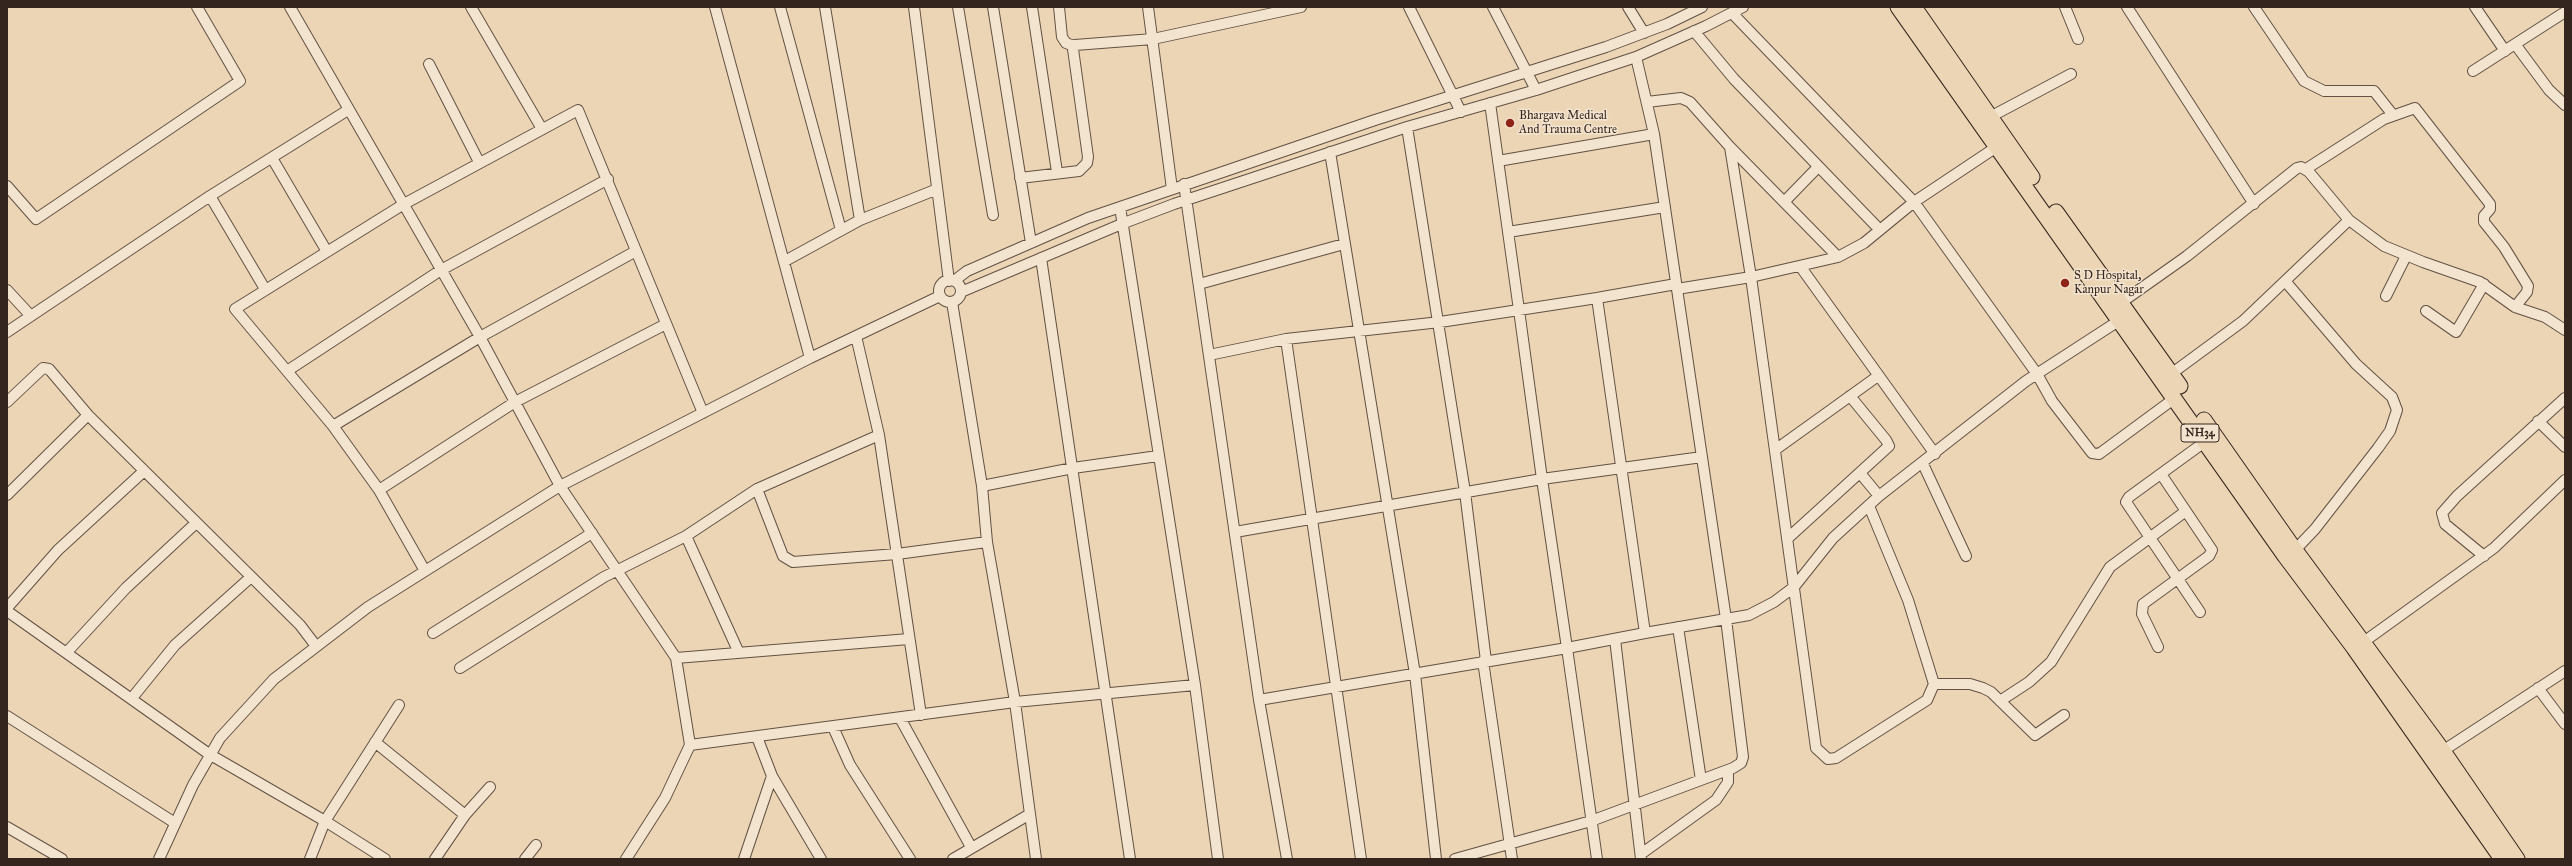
<!DOCTYPE html>
<html>
<head>
<meta charset="utf-8">
<style>
  body { margin:0 }
  #map { position:relative; width:2572px; height:866px; overflow:hidden; background:#ecd5b5; font-family:"IM FELL Great Primer",serif }
  canvas { display:block }
  .frame { position:absolute; inset:0; border:8px solid #34251e; pointer-events:none }
</style>
</head>
<body>
<div id="map">
<canvas width="2572" height="866"></canvas>
<div class="frame"></div>
</div>
<script>
const context = document.querySelector('canvas').getContext('2d');
context.lineJoin = 'round';
function shape(rows) {
  const path = new Path2D();
  for (const r of rows) {
    if (r.length === 3) {
      path.moveTo(r[0] + r[2], r[1]);
      path.arc(r[0], r[1], r[2], 0, 2 * Math.PI);
      continue;
    }
    path.moveTo(r[0], r[1]);
    for (let i = 2; i < r.length; i += 2) path.lineTo(r[i], r[i + 1]);
  }
  return path;
}
function trace(path, color, width, dash) {
  context.strokeStyle = color;
  context.lineWidth = width;
  context.lineCap = dash ? 'butt' : 'round';
  context.setLineDash(dash || []);
  context.stroke(path);
}
function drawText(font, color, halo, rows, align = 'center') {
  context.font = font + ' "IM FELL Great Primer",serif';
  context.lineWidth = 3;
  context.setLineDash([]);
  context.textBaseline = 'middle';
  context.strokeStyle = halo;
  context.fillStyle = color;
  for (const [text, x, y, turn = 0] of rows) {
    context.save();
    context.translate(x, y);
    context.rotate((+turn || 0) * Math.PI / 180);
    context.textAlign = isNaN(turn) ? turn : align;
    if (halo) context.strokeText(text, 0, 0);
    context.fillText(text, 0, 0);
    context.restore();
  }
}
const minor = shape([
  [290,7,480,337,560,486,676,658,690,745,665,798,626,859],
  [471,7,542,129],
  [715,7,810,358],
  [780,7,841,230],
  [825,7,860,220],
  [914,7,949,281],
  [958,7,993,215],
  [993,7,1031,243],
  [1032,7,1057,172],
  [1059,7,1062,37,1066,43,1074,46],
  [1148,7,1172,189],
  [1409,7,1461,112],
  [1493,7,1536,90],
  [1628,7,1644,33],
  [2065,7,2078,39],
  [2127,7,2254,204],
  [2254,7,2304,81,2324,91,2374,91,2393,115],
  [2475,7,2505,51],
  [1732,13,1914,202,2037,374,2052,401,2092,453,2099,454,2175,398],
  [1694,31,1734,79,1880,230],
  [2515,44,2549,90,2565,105],
  [1636,57,1654,134,1726,619,1645,633],
  [429,64,479,162],
  [2473,71,2565,12],
  [1647,102,1681,98,1690,102,1730,147,1751,277,1816,748,1828,759,1836,758,1927,700,1934,684,1908,600,1869,506],
  [1990,117,2071,74],
  [1407,127,1465,492,1486,661],
  [1730,147,1838,257],
  [1330,152,1415,674,1436,859],
  [272,158,326,250],
  [1498,161,1654,134],
  [2306,169,2384,119,2415,108,2490,204,2490,209,2484,216,2484,222,2504,247,2528,286,2527,292,2515,307],
  [1020,178,1079,171,1087,163,1088,157,1073,49,1075,45,1153,39,1301,7],
  [1184,184,1259,700,1567,648,1597,859],
  [7,186,36,219,240,81,197,7],
  [210,196,265,289],
  [1784,202,1818,167],
  [1120,207,1195,685,1218,859],
  [1508,232,1665,207],
  [1041,258,1130,859],
  [785,261,860,220,935,190],
  [1800,266,1935,454],
  [950,291,11],
  [954,281,967,271,1088,218,1375,120,1606,47,1667,24,1702,7],
  [2285,281,2356,364,2392,397,2397,410,2390,431,2378,448,2315,529,2295,550],
  [1199,284,1344,244],
  [1677,289,1751,277,1838,257,1864,243,1914,202,1998,146],
  [7,290,31,316],
  [961,292,1124,223,1174,204,1407,127,1536,90,1636,57,1706,26,1743,7],
  [2386,296,2406,256],
  [1597,298,1676,284],
  [952,302,982,486,987,542,1015,702,1036,859],
  [2122,302,2187,256,2297,168,2301,167,2309,172,2349,220,2384,246,2423,262,2480,282,2515,307,2545,317,2565,330],
  [2426,311,2456,332,2484,284],
  [7,332,210,196,348,110],
  [856,336,879,435,921,715],
  [1286,339,1361,859],
  [1209,355,1286,339,1440,322,1519,310,1597,298,1645,633,1567,648,1542,479,1519,310,1490,103],
  [287,371,441,270,608,179],
  [2171,374,2243,321,2349,220],
  [7,402,43,368,49,369,88,415,300,625,316,646],
  [2538,421,2565,447],
  [333,426,480,337,636,251],
  [1775,450,1878,376],
  [1923,464,1966,556],
  [1860,473,1879,496],
  [982,486,1073,468,1158,456],
  [757,489,783,556,793,562,897,554,987,542],
  [379,490,515,402,666,324],
  [7,495,88,415],
  [1235,532,1542,479,1702,457],
  [686,536,739,653],
  [1787,539,1889,446,1886,440,1850,396],
  [2484,556,2445,524,2442,513,2457,496,2565,398],
  [425,571,379,490,333,426,235,309,404,204,578,110,703,413],
  [7,608,58,550,144,471],
  [7,611,209,754,325,821,385,859],
  [2200,612,2126,502,2129,497,2206,441],
  [1678,627,1701,780],
  [433,633,592,533],
  [1615,639,1641,859],
  [2358,646,2494,548,2565,480],
  [2158,647,2142,614,2143,604,2209,556,2212,550,2161,474],
  [67,652,126,588,196,523],
  [676,658,909,639],
  [1483,661,1512,859],
  [460,668,604,577,686,536,757,489,879,435],
  [1934,684,1970,684,1983,688,1991,692,2035,735,2064,715],
  [2538,688,2565,724],
  [132,698,175,645,251,577],
  [1259,700,1287,859],
  [2000,701,2029,682,2051,662,2110,567,2186,511],
  [7,716,175,823],
  [900,718,971,847],
  [833,727,850,765,910,859],
  [757,737,772,776,821,859],
  [375,742,465,815],
  [690,745,1015,702,1195,685],
  [2438,754,2565,671],
  [7,827,62,859],
  [1641,854,1716,800,1728,782,1728,770],
  [159,859,193,785,220,738,274,679,368,607,560,486,810,358,940,296],
  [310,859,325,821,399,705],
  [435,859,465,815,490,787],
  [525,859,536,845],
  [744,859,772,776],
  [953,859,1030,814],
  [1455,859,1591,821,1733,768,1741,763,1743,757,1726,619,1749,615,1774,602,1794,587,1833,538,1879,496,2026,381,2120,320]
]);
const highway = shape([
  [1898,7,2285,556,2354,648,2502,859],
  [1914,7,2032,177],
  [2056,212,2180,386],
  [2204,420,2295,550,2443,751,2517,859]
]);
const markers = [
  [1510,123,5,"#8f2418"],
  [2065,283,5,"#8f2418"]
];
const shields = [
  [2200,433,38]
];
const shieldNames = [
  ["NH34",2200,433]
];
const poiNames = [
  ["Bhargava Medical",1519,116],
  ["And Trauma Centre",1519,130],
  ["S D Hospital,",2074,276],
  ["Kanpur Nagar",2074,290]
];
trace(minor, '#625144', 12);
trace(highway, '#34251e', 17);
trace(minor, '#f3e4cf', 10);
trace(highway, '#ecd5b5', 15);
for (const [x, y, r, color] of markers) {
  const dot = new Path2D();
  dot.arc(x, y, r, 0, 2 * Math.PI);
  context.fillStyle = color;
  context.fill(dot);
  trace(dot, '#f3e4cf', 1.5);
}
for (const [x, y, w] of shields) {
  const box = new Path2D();
  box.roundRect(x - w / 2, y - 9, w, 18, 3);
  context.fillStyle = '#f3e4cf';
  context.fill(box);
  trace(box, '#34251e', 1);
}
drawText('bold 11px', '#34251e', null, shieldNames);
drawText('12px', '#34251e', '#f3e4cf', poiNames, 'left');
</script>
</body>
</html>
